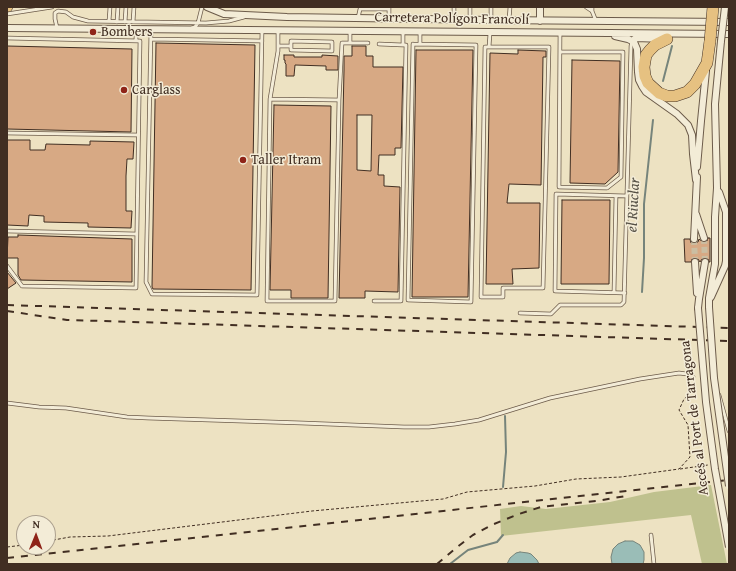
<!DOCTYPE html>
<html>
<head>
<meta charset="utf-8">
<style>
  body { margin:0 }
  #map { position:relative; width:736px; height:571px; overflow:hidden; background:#ede2c2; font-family:"Gentium Book Plus",serif }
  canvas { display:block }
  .frame { position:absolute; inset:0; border:8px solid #412e22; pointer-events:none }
  .north { position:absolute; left:16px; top:515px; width:40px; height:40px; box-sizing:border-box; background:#f3ecd7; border:1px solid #aca08f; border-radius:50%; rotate:1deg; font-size:11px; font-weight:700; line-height:16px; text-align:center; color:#412e22 }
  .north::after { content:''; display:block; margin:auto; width:14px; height:18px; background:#8f2418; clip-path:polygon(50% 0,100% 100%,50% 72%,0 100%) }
</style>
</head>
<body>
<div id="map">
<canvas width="736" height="571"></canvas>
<div class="frame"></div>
<div class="north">N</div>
</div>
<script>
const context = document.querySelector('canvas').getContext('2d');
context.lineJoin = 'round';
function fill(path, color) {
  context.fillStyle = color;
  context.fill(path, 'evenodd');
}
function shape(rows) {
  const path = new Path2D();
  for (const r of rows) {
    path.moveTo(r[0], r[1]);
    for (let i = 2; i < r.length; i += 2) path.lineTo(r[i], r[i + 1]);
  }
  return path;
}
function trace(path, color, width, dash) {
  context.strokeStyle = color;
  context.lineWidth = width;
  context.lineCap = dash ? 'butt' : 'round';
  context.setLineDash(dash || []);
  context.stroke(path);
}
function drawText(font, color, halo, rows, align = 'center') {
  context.font = font + ' "Gentium Book Plus",serif';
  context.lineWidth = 3;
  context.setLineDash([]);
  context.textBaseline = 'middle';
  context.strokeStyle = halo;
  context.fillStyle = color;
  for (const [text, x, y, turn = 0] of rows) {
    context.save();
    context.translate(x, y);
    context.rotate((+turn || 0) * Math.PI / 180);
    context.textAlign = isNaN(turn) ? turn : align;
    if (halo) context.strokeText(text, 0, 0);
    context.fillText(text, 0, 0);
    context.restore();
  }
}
const green = shape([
  [711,485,727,564,702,564,691,515,501,536,500,509,521,506,546,509,610,502,654,492]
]);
const water = shape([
  [625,541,633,541,640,545,644,552,644,560,643,564,612,564,611,557,613,549,618,544,625,541],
  [520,552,528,553,531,554,537,560,539,564,507,564,510,558,516,553,520,552]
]);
const stream = shape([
  [663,81,672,46],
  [642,292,644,258,644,204,653,120],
  [503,487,506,452,505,416],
  [450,564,468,550,497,542,503,535]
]);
const building = shape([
  [156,43,255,45,251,290,153,289,152,287,156,43],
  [7,46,132,49,131,132,7,129,7,46],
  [352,46,366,46,366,56,373,56,373,67,403,67,401,148,395,148,395,155,379,155,378,175,384,175,384,186,400,187,398,292,365,291,365,298,339,298,344,70,344,56,352,56,352,46],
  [357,115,372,115,371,171,357,170,357,115],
  [416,50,473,50,468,297,412,297,416,50],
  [518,50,546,51,546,57,543,57,541,185,509,184,507,203,540,203,539,268,512,269,513,284,486,284,490,53,518,54,518,50],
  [284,55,294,55,294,57,322,57,322,55,338,56,338,70,326,70,326,66,295,65,294,76,286,76,286,64,285,63,285,60,284,60,284,55],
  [572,60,620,61,618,172,605,184,570,183,572,60],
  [274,105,331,106,328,298,291,298,291,290,270,290,274,105],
  [7,140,30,140,30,150,45,150,46,144,90,145,90,141,134,142,133,159,127,159,126,176,126,211,132,211,131,228,88,227,88,223,44,222,44,216,29,215,28,226,7,225,7,140],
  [562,200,610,200,609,284,561,284,562,200],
  [18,235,132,239,132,282,21,280,18,275,18,258,7,258,8,237,18,237,18,235],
  [708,238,710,238,710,262,709,262,708,259,705,258,702,259,700,262,698,259,695,258,692,259,691,262,685,262,684,239,690,239,691,243,694,243,698,242,699,239,703,242,707,241,708,238],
  [7,272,16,283,7,289,7,272]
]);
const streetTunnel = shape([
  [704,238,705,262],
  [694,239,695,262]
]);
const path = shape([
  [680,469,708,465],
  [48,541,70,537,108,536,312,511,443,499,467,492,535,486,576,479,621,477,679,469,690,457,688,425,679,410,684,399,693,391,695,382],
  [7,547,24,545]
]);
const lane = shape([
  [491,7,491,19],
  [586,7,592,11],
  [592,7,592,11,596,21],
  [7,14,52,7],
  [358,18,360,9,389,9],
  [389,18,389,7],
  [470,19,470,7],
  [454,20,454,7],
  [509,20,510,7],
  [109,21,110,7],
  [117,22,118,7],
  [125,22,126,7],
  [133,22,134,7],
  [57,28,55,19,55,13,58,11,66,12,73,17,88,21,206,23,229,21,244,17],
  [192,28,195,27,198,23,202,7],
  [151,29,146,282,152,294,257,295,262,31],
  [420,32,420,44],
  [7,38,140,41,136,288,22,286,7,266],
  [151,39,262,41],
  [136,41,136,28],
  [350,43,350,31],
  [379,44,403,45,403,31],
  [413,44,476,45,471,302,408,300,413,44],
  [278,46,291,46,291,41,332,42,332,51,291,50,291,46],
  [485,47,549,47,543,288,503,288,503,297,481,297,485,47],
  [489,47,490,33],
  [560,52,623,52,621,177,607,188,559,187,560,33],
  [270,99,339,100,335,301,267,301,270,99,278,51,278,30],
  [339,100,342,43,368,43],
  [7,133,138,135],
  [7,231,136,234],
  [614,292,616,196],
  [625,293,555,291,556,194,627,196],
  [374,301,401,301,406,45,403,45],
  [520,313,551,314,560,305,621,305,624,302,631,46,632,41],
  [719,395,729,431],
  [7,403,39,407,66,408,127,417,148,418,302,423,404,427,429,427,455,424,479,420,550,398,640,379,679,373,687,374,693,377],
  [651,535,654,564]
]);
const street = shape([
  [207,7,224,14,287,17,491,20,729,22],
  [540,21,540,7],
  [7,28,729,34],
  [615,36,628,39,634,42,637,49,638,72,639,80,642,86,646,92,677,114,688,125,692,135,693,154,696,180],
  [632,41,636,38,664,39],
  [697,167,701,121,706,71],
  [696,214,704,238],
  [694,239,697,177],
  [695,262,697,293],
  [711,297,725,266,726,261,726,212,719,192],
  [709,307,709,298,715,264,715,217,717,188,715,104,721,41],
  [698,308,699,299,705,262]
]);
const primary = shape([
  [7,7,8,7]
]);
const highway = shape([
  [667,39,655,45,650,50,646,55,644,67,645,76,648,83,659,93,667,96,675,96,687,92,695,84,707,63,710,41]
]);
const rail = shape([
  [7,305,729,328],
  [7,311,67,320,104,321,729,341],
  [7,558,729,480],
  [437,564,456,548,473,535,494,524,519,514,541,507,596,501,626,496]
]);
const streetBridge = shape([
  [721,41,725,7],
  [709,307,714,378,729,486],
  [698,308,706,402,715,469,729,547]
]);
const highwayBridge = shape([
  [710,41,713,7]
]);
const markers = [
  [93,32,4,"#8f2418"],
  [124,90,4,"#8f2418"],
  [243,160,4,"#8f2418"]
];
const streetNames = [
  ["Carretera Polígon Francolí",452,19,1],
  ["Accés al Port de Tarragona",695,418,-97]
];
const poiNames = [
  ["Bombers",101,32],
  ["Carglass",132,90],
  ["Taller Itram",251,160]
];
const waterNames = [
  ["el Riuclar",634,205,-87]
];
fill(green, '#bfc18e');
fill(water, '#9abdb7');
trace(water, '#76847b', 1);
trace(stream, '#76847b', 2);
fill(building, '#d7a984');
trace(building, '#412e22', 1);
trace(streetTunnel, '#cbbea2', 6, [6, 3]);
trace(lane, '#6c5b4a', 4.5);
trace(street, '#6c5b4a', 8);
trace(primary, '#412e22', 10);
trace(highway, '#412e22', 12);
trace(path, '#412e22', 1, [3, 2]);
trace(lane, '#f3ecd7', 3);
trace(street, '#f3ecd7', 6);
trace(primary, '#e6c181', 9);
trace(highway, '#e6c181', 11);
trace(rail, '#412e22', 2, [7, 7]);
trace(streetBridge, '#6c5b4a', 8, []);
trace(highwayBridge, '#412e22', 12, []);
trace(streetBridge, '#f3ecd7', 6);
trace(highwayBridge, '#e6c181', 11);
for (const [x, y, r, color] of markers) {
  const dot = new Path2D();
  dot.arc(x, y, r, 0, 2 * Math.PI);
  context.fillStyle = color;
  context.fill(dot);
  trace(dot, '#f3ecd7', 1.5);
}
drawText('14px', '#412e22', '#f3ecd7', streetNames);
drawText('14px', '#412e22', '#f3ecd7', poiNames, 'left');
drawText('italic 15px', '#575247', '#f3ecd7', waterNames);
</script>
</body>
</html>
